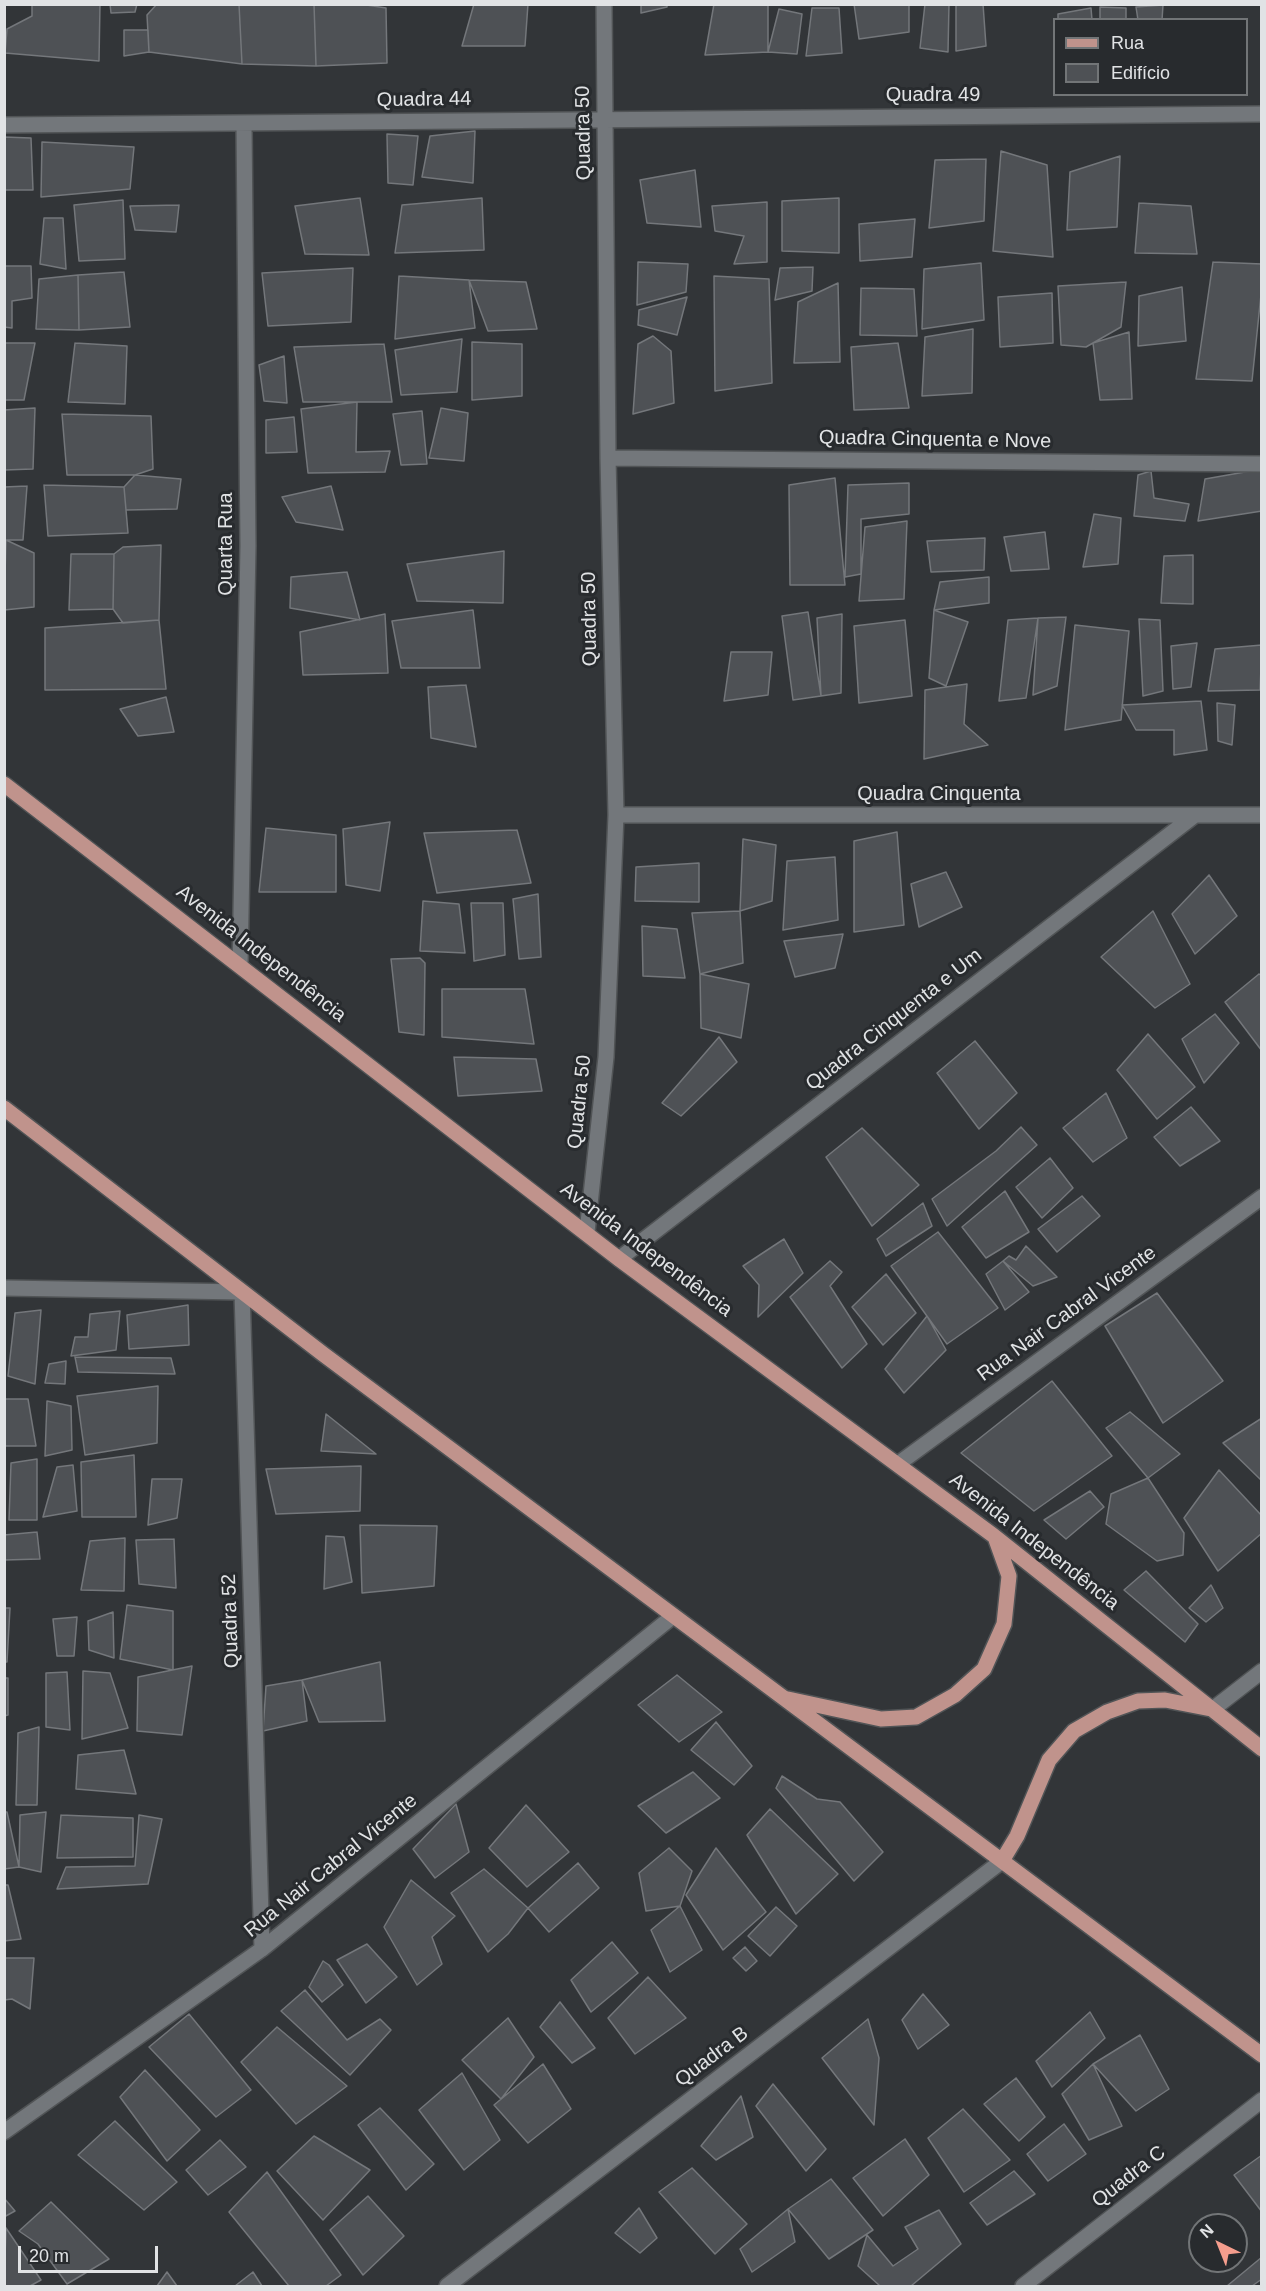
<!DOCTYPE html>
<html>
<head>
<meta charset="utf-8">
<style>
  body { margin:0 }
  #map { position:relative; width:1266px; height:2291px; overflow:hidden; background:#323538; font-family:Arial,sans-serif }
  canvas { display:block }
  .frame { position:absolute; inset:0; border:6px solid #e1e3e5; pointer-events:none }
  .legend { position:absolute; left:1053px; top:18px; width:195px; height:78px; box-sizing:border-box; background:#282b2e; border:2px solid #727577; margin:0; padding:8px 10px; list-style:none; font-size:18px; color:#e1e3e5 }
  .legend li { display:flex; align-items:center; gap:12px; height:30px }
  .legend b { width:30px; border:2px solid #727577 }
  .north { position:absolute; left:1188px; top:2213px; width:60px; height:60px; box-sizing:border-box; background:#282b2e; border:2px solid #727577; border-radius:50%; rotate:317deg; font-size:16px; font-weight:700; line-height:24px; text-align:center; color:#e1e3e5 }
  .north::after { content:''; display:block; margin:auto; width:21px; height:27px; background:#f59d8d; clip-path:polygon(50% 0,100% 100%,50% 72%,0 100%) }
  .scale { position:absolute; left:18px; top:2246px; width:140px; height:27px; box-sizing:border-box; border:3px solid #e1e3e5; border-top:0; padding-left:8px; font-size:18px; line-height:21px; white-space:nowrap; color:#e1e3e5; -webkit-text-stroke:4px #282b2e; paint-order:stroke }
</style>
</head>
<body>
<div id="map">
<canvas width="1266" height="2291"></canvas>
<div class="frame"></div>
<ul class="legend">
<li><b style="height:8px;background:#c0938c"></b>Rua</li>
<li><b style="height:16px;background:#4e5155"></b>Edifício</li>
</ul>
<div class="north">N</div>
<div class="scale">20 m</div>
</div>
<script>
const context = document.querySelector('canvas').getContext('2d');
context.lineJoin = 'round';
function fill(path, color) {
  context.fillStyle = color;
  context.fill(path, 'evenodd');
}
function shape(rows) {
  const path = new Path2D();
  for (const r of rows) {
    path.moveTo(r[0], r[1]);
    for (let i = 2; i < r.length; i += 2) path.lineTo(r[i], r[i + 1]);
  }
  return path;
}
function trace(path, color, width, dash) {
  context.strokeStyle = color;
  context.lineWidth = width;
  context.lineCap = dash ? 'butt' : 'round';
  context.setLineDash(dash || []);
  context.stroke(path);
}
function drawText(font, color, halo, rows, align = 'center') {
  context.font = font + ' Arial,sans-serif';
  context.lineWidth = 6;
  context.setLineDash([]);
  context.textBaseline = 'middle';
  context.strokeStyle = halo;
  context.fillStyle = color;
  for (const [text, x, y, turn = 0] of rows) {
    context.save();
    context.translate(x, y);
    context.rotate((+turn || 0) * Math.PI / 180);
    context.textAlign = isNaN(turn) ? turn : align;
    if (halo) context.strokeText(text, 0, 0);
    context.fillText(text, 0, 0);
    context.restore();
  }
}
const building = shape([
  [32,4,100,4,99,61,5,53,7,29,32,16,32,4],
  [110,4,137,4,135,12,111,13,110,4],
  [157,4,239,4,242,64,149,52,147,15,157,4],
  [239,4,314,4,316,66,242,64,239,4],
  [314,4,360,4,386,8,387,63,316,66,314,4],
  [474,4,528,4,525,46,462,46,474,4],
  [641,4,667,4,667,7,641,13,641,4],
  [714,4,768,4,768,52,705,55,714,4],
  [854,4,909,4,909,32,859,39,854,4],
  [925,4,949,4,948,52,920,48,925,4],
  [956,4,983,4,986,46,956,51,956,4],
  [1163,5,1162,20,1138,20,1136,7,1163,5],
  [1100,7,1126,8,1126,20,1100,20,1100,7],
  [812,8,839,8,842,53,806,56,812,8],
  [1091,8,1092,20,1058,20,1058,14,1091,8],
  [779,9,802,14,797,54,768,52,779,9],
  [124,30,148,30,149,52,124,56,124,30],
  [475,131,473,183,422,177,430,136,475,131],
  [387,134,418,136,413,185,388,183,387,134],
  [4,137,31,138,33,190,4,190,4,137],
  [42,142,134,147,130,189,41,197,42,142],
  [1001,151,1047,165,1053,257,993,251,1001,151],
  [1120,156,1117,227,1067,230,1070,172,1120,156],
  [986,159,984,221,929,228,935,160,986,159],
  [695,170,701,227,647,223,640,180,695,170],
  [360,198,369,255,305,254,295,206,360,198],
  [482,198,484,250,395,253,402,205,482,198],
  [839,198,839,253,782,251,782,201,839,198],
  [123,200,125,259,79,261,74,205,123,200],
  [767,202,767,262,734,264,744,236,715,231,712,206,767,202],
  [1139,203,1191,206,1197,254,1135,253,1139,203],
  [179,205,176,232,135,230,130,206,179,205],
  [44,218,63,218,66,269,40,264,44,218],
  [915,219,912,257,860,261,859,224,915,219],
  [638,262,688,264,686,292,637,305,638,262],
  [1213,262,1262,264,1262,285,1252,381,1196,379,1213,262],
  [981,263,984,320,922,329,924,269,981,263],
  [4,266,31,266,32,298,12,301,12,328,4,327,4,266],
  [813,267,812,291,775,300,780,268,813,267],
  [353,268,351,322,268,326,262,273,353,268],
  [124,272,130,327,79,330,78,275,124,272],
  [78,275,79,330,36,329,39,279,78,275],
  [399,276,469,280,475,328,395,339,399,276],
  [714,276,769,279,772,383,715,391,714,276],
  [469,280,526,282,537,329,488,331,469,280],
  [1126,282,1121,327,1086,347,1061,345,1058,286,1126,282],
  [838,283,840,362,794,363,798,302,838,283],
  [1182,287,1186,341,1138,346,1139,296,1182,287],
  [861,288,914,289,917,336,860,335,861,288],
  [1052,293,1053,343,1000,347,998,297,1052,293],
  [687,297,677,335,638,325,639,310,687,297],
  [973,329,972,393,922,396,925,337,973,329],
  [1129,332,1132,399,1100,400,1093,343,1129,332],
  [653,336,671,351,674,403,633,414,638,344,653,336],
  [462,339,457,392,401,395,395,350,462,339],
  [472,342,522,344,522,396,472,400,472,342],
  [4,343,35,343,24,400,4,400,4,343],
  [75,343,127,346,125,404,68,402,75,343],
  [898,343,909,408,854,410,851,347,898,343],
  [384,344,392,402,303,402,294,347,384,344],
  [284,356,287,403,264,401,259,365,284,356],
  [357,402,356,452,390,451,385,472,308,473,301,409,357,402],
  [35,408,33,469,4,470,4,410,35,408],
  [441,408,468,413,464,461,429,458,441,408],
  [422,411,427,464,401,465,393,414,422,411],
  [62,414,151,416,153,469,135,475,67,475,62,414],
  [294,417,297,452,266,453,266,420,294,417],
  [1262,469,1262,511,1198,521,1205,479,1262,469],
  [1151,471,1154,498,1189,504,1185,521,1134,516,1138,475,1151,471],
  [135,475,181,479,177,509,126,510,124,487,135,475],
  [835,478,845,585,790,585,789,485,835,478],
  [909,483,909,514,861,519,861,574,845,577,848,485,909,483],
  [44,485,124,487,128,533,48,536,44,485],
  [27,486,23,540,4,540,4,487,27,486],
  [331,486,343,530,296,522,282,497,331,486],
  [1094,514,1121,518,1118,564,1083,567,1094,514],
  [907,521,904,599,859,601,865,527,907,521],
  [1045,532,1049,569,1011,571,1004,537,1045,532],
  [985,538,984,570,931,572,927,541,985,538],
  [6,540,34,553,34,607,4,610,6,540],
  [161,545,159,620,123,623,113,609,114,554,123,547,161,545],
  [504,551,503,603,417,601,407,564,504,551],
  [71,554,114,554,113,609,69,610,71,554],
  [1193,555,1193,604,1161,603,1164,556,1193,555],
  [347,572,360,620,290,608,291,577,347,572],
  [989,577,989,603,934,610,940,582,989,577],
  [473,610,480,668,401,668,392,621,473,610],
  [934,610,968,622,946,686,929,678,934,610],
  [808,612,821,696,793,700,782,616,808,612],
  [385,614,388,673,303,675,300,632,385,614],
  [842,614,841,693,821,696,817,618,842,614],
  [1066,617,1057,686,1033,695,1038,618,1066,617],
  [1038,618,1026,698,999,701,1008,620,1038,618],
  [1139,619,1160,620,1163,691,1143,696,1139,619],
  [159,620,166,689,45,690,45,628,159,620],
  [905,620,912,696,859,703,854,626,905,620],
  [1075,625,1129,631,1121,720,1065,730,1075,625],
  [1197,643,1191,687,1173,689,1171,646,1197,643],
  [1262,645,1260,690,1208,691,1215,649,1262,645],
  [731,652,772,652,768,695,724,701,731,652],
  [967,684,964,724,988,745,924,759,925,690,967,684],
  [466,685,476,747,431,738,428,687,466,685],
  [166,697,174,732,138,736,120,709,166,697],
  [1201,701,1207,750,1174,755,1174,730,1136,730,1122,705,1201,701],
  [1217,703,1235,705,1232,745,1218,741,1217,703],
  [390,822,380,891,346,885,343,829,390,822],
  [266,828,336,835,336,892,259,892,266,828],
  [517,830,531,883,437,893,424,833,517,830],
  [897,832,904,925,854,932,854,841,897,832],
  [743,839,776,845,772,901,740,911,743,839],
  [835,857,838,920,783,930,787,861,835,857],
  [699,863,699,902,635,901,636,867,699,863],
  [946,872,962,907,919,927,911,884,946,872],
  [1209,875,1237,916,1195,954,1172,914,1209,875],
  [538,894,541,957,519,959,513,899,538,894],
  [423,901,459,904,465,953,420,951,423,901],
  [471,903,503,903,505,955,474,961,471,903],
  [740,911,743,963,700,974,692,913,740,911],
  [1153,911,1190,984,1155,1008,1101,957,1153,911],
  [642,926,677,929,685,978,643,976,642,926],
  [843,934,835,968,795,977,784,941,843,934],
  [420,958,425,963,424,1035,399,1032,391,959,420,958],
  [700,974,749,984,741,1038,701,1028,700,974],
  [1259,974,1262,976,1262,1051,1225,1002,1259,974],
  [442,989,525,989,534,1044,442,1037,442,989],
  [1215,1014,1239,1043,1204,1083,1182,1039,1215,1014],
  [1148,1034,1195,1087,1157,1119,1117,1070,1148,1034],
  [719,1037,737,1062,681,1116,662,1103,719,1037],
  [975,1041,1017,1093,979,1129,937,1073,975,1041],
  [454,1057,536,1059,542,1091,458,1096,454,1057],
  [1106,1093,1127,1138,1093,1162,1063,1128,1106,1093],
  [1191,1107,1220,1141,1180,1166,1154,1137,1191,1107],
  [1021,1127,1037,1145,947,1226,932,1199,996,1151,1021,1127],
  [862,1128,919,1185,872,1226,826,1157,862,1128],
  [1050,1158,1073,1188,1042,1218,1016,1187,1050,1158],
  [1005,1191,1029,1232,986,1258,962,1227,1005,1191],
  [1082,1196,1100,1216,1057,1252,1038,1229,1082,1196],
  [923,1203,932,1226,886,1256,877,1239,923,1203],
  [938,1232,998,1308,947,1344,891,1266,938,1232],
  [784,1239,803,1273,758,1317,759,1285,743,1266,784,1239],
  [1026,1246,1057,1277,1033,1286,1003,1261,1009,1256,1016,1260,1026,1246],
  [830,1261,842,1272,830,1286,867,1344,842,1368,790,1297,830,1261],
  [1003,1261,1029,1292,1005,1310,986,1274,1003,1261],
  [886,1274,916,1313,883,1345,852,1307,886,1274],
  [1157,1293,1223,1381,1163,1423,1105,1326,1157,1293],
  [188,1305,189,1345,129,1349,127,1315,188,1305],
  [41,1310,35,1384,8,1376,15,1313,41,1310],
  [120,1311,116,1350,71,1356,75,1337,88,1337,90,1314,120,1311],
  [927,1316,946,1350,904,1393,885,1369,927,1316],
  [75,1357,171,1358,175,1374,78,1372,75,1357],
  [66,1361,65,1384,45,1383,49,1364,66,1361],
  [1052,1381,1112,1456,1034,1511,961,1453,1052,1381],
  [158,1386,157,1443,85,1455,77,1396,158,1386],
  [4,1399,28,1399,36,1446,4,1446,4,1399],
  [47,1401,71,1406,72,1450,45,1456,47,1401],
  [1130,1412,1180,1454,1148,1478,1106,1428,1130,1412],
  [326,1414,376,1454,321,1451,326,1414],
  [1262,1418,1262,1481,1223,1443,1262,1418],
  [134,1455,136,1517,82,1517,81,1462,134,1455],
  [37,1459,37,1520,9,1520,11,1463,37,1459],
  [73,1465,77,1511,43,1517,57,1467,73,1465],
  [361,1466,360,1511,276,1514,266,1469,361,1466],
  [1219,1470,1262,1516,1262,1533,1218,1571,1184,1518,1219,1470],
  [1148,1478,1184,1533,1183,1555,1157,1561,1106,1524,1111,1494,1148,1478],
  [152,1479,182,1479,177,1518,148,1525,152,1479],
  [1090,1491,1104,1507,1066,1539,1044,1520,1090,1491],
  [360,1525,437,1526,434,1586,362,1593,360,1525],
  [37,1532,40,1559,4,1560,4,1535,37,1532],
  [326,1536,344,1537,352,1582,324,1589,326,1536],
  [125,1538,124,1591,81,1590,90,1541,125,1538],
  [174,1539,176,1588,139,1584,136,1540,174,1539],
  [1146,1571,1198,1624,1185,1642,1124,1590,1146,1571],
  [1211,1585,1223,1608,1206,1622,1189,1608,1211,1585],
  [127,1605,173,1611,173,1670,120,1659,127,1605],
  [4,1608,10,1608,7,1662,4,1662,4,1608],
  [113,1612,114,1658,89,1650,88,1621,113,1612],
  [77,1617,74,1656,57,1656,53,1619,77,1617],
  [380,1662,385,1721,319,1722,302,1680,380,1662],
  [192,1666,182,1735,137,1731,138,1677,192,1666],
  [83,1671,110,1673,128,1728,82,1739,83,1671],
  [67,1672,70,1730,46,1727,46,1673,67,1672],
  [677,1675,722,1712,679,1742,638,1705,677,1675],
  [4,1678,8,1678,8,1715,4,1716,4,1678],
  [302,1680,307,1721,263,1731,266,1686,302,1680],
  [716,1722,752,1766,734,1785,691,1750,716,1722],
  [39,1727,37,1805,16,1805,18,1733,39,1727],
  [124,1750,136,1794,76,1789,78,1755,124,1750],
  [693,1772,720,1798,666,1833,638,1806,693,1772],
  [782,1776,817,1799,840,1802,883,1852,854,1881,776,1788,782,1776],
  [456,1804,469,1852,435,1878,413,1849,456,1804],
  [526,1805,569,1852,527,1887,489,1848,526,1805],
  [770,1809,838,1874,796,1914,747,1835,770,1809],
  [4,1812,7,1812,19,1867,4,1869,4,1812],
  [46,1812,41,1872,19,1867,20,1815,46,1812],
  [61,1815,133,1818,133,1857,57,1858,61,1815],
  [139,1815,162,1819,148,1884,57,1889,66,1867,135,1866,139,1815],
  [669,1848,692,1871,680,1906,646,1911,639,1873,669,1848],
  [716,1848,766,1912,723,1950,686,1895,716,1848],
  [578,1863,599,1888,549,1932,528,1908,578,1863],
  [484,1869,528,1908,508,1934,488,1952,451,1893,484,1869],
  [411,1880,455,1916,432,1937,442,1964,417,1985,384,1927,411,1880],
  [4,1885,8,1885,21,1939,4,1941,4,1885],
  [680,1906,702,1950,670,1972,651,1930,680,1906],
  [776,1907,797,1926,770,1956,748,1936,776,1907],
  [612,1942,638,1973,591,2012,571,1980,612,1942],
  [367,1944,397,1977,366,2003,337,1960,367,1944],
  [745,1947,757,1961,746,1971,733,1958,745,1947],
  [4,1958,34,1958,30,2009,12,1999,4,2000,4,1958],
  [323,1961,329,1965,343,1985,322,2002,309,1987,323,1961],
  [648,1977,686,2018,635,2054,608,2018,648,1977],
  [305,1990,347,2040,380,2019,391,2030,350,2075,281,2011,305,1990],
  [923,1994,949,2025,918,2049,902,2020,923,1994],
  [560,2002,595,2048,572,2063,540,2027,560,2002],
  [1090,2012,1105,2038,1052,2087,1036,2061,1090,2012],
  [189,2014,251,2090,216,2117,149,2047,189,2014],
  [508,2018,534,2057,501,2099,462,2060,508,2018],
  [868,2019,879,2058,874,2125,822,2058,868,2019],
  [277,2027,347,2086,296,2124,241,2062,277,2027],
  [1140,2035,1169,2089,1136,2111,1093,2064,1140,2035],
  [543,2064,571,2109,528,2143,494,2105,543,2064],
  [1093,2064,1122,2126,1089,2140,1062,2094,1093,2064],
  [145,2070,200,2130,167,2161,120,2097,145,2070],
  [462,2073,500,2140,464,2170,419,2110,462,2073],
  [1016,2078,1045,2117,1019,2141,984,2104,1016,2078],
  [773,2084,826,2149,806,2171,756,2106,773,2084],
  [741,2096,753,2137,716,2160,701,2146,741,2096],
  [380,2108,434,2164,406,2190,358,2125,380,2108],
  [963,2109,1010,2160,964,2192,928,2138,963,2109],
  [115,2121,177,2182,144,2210,78,2155,115,2121],
  [1064,2124,1086,2154,1048,2181,1027,2154,1064,2124],
  [314,2136,370,2170,323,2220,277,2171,314,2136],
  [905,2139,929,2175,883,2216,853,2178,905,2139],
  [220,2140,246,2167,208,2195,186,2170,220,2140],
  [1262,2155,1262,2212,1234,2175,1262,2155],
  [692,2168,747,2224,715,2254,659,2192,692,2168],
  [1014,2171,1035,2194,987,2225,970,2203,1014,2171],
  [267,2172,341,2275,326,2286,289,2286,229,2212,267,2172],
  [831,2179,873,2230,829,2259,788,2209,831,2179],
  [368,2196,404,2236,363,2275,330,2230,368,2196],
  [4,2198,15,2211,4,2217,4,2198],
  [51,2202,109,2259,67,2284,38,2244,19,2231,51,2202],
  [639,2208,657,2238,640,2253,615,2233,639,2208],
  [788,2209,795,2242,752,2272,740,2249,788,2209],
  [939,2210,961,2244,911,2286,880,2286,858,2266,867,2235,893,2266,918,2249,905,2227,939,2210],
  [6,2228,41,2280,30,2286,4,2286,6,2228],
  [1262,2257,1262,2279,1252,2286,1227,2286,1262,2257],
  [167,2272,177,2286,157,2286,167,2272],
  [253,2272,262,2286,235,2286,253,2272]
]);
const minor = shape([
  [4,125,1262,114],
  [608,458,1262,464],
  [616,815,1262,815],
  [240,965,248,546,244,124],
  [587,1232,606,1057,616,815,608,458,604,4],
  [619,1259,1195,815],
  [4,1288,242,1292,262,1949],
  [898,1464,1262,1197],
  [1213,1709,1262,1671],
  [4,2132,262,1949,672,1617],
  [447,2286,1002,1861],
  [1023,2286,1262,2100]
]);
const major = shape([
  [4,784,619,1259,994,1536,1262,1749],
  [4,1108,323,1354,1262,2055],
  [788,1699,881,1719,916,1717,955,1695,984,1669,1004,1624,1009,1576,995,1537],
  [1002,1861,1017,1836,1049,1760,1074,1731,1107,1712,1138,1701,1165,1700,1211,1709]
]);
const streetNames = [
  ["Quadra 49",933,95],
  ["Quadra 44",424,100,-1],
  ["Quadra 50",584,133,-91],
  ["Quadra Cinquenta e Nove",935,440,1],
  ["Quarta Rua",226,544,-90],
  ["Quadra 50",590,619,-91],
  ["Quadra Cinquenta",939,794],
  ["Avenida Independência",261,954,38],
  ["Quadra Cinquenta e Um",894,1020,-38],
  ["Quadra 50",580,1102,-84],
  ["Avenida Independência",646,1250,37],
  ["Rua Nair Cabral Vicente",1067,1314,-36],
  ["Avenida Independência",1034,1542,38],
  ["Quadra 52",231,1621,-92],
  ["Rua Nair Cabral Vicente",331,1866,-39],
  ["Quadra B",712,2057,-37],
  ["Quadra C",1129,2177,-38]
];
fill(building, '#4e5155');
trace(building, '#74777b', 1.5);
trace(minor, '#515456', 18);
trace(major, '#515456', 18);
trace(minor, '#73777b', 15);
trace(major, '#c0938c', 15);
drawText('20px', '#e1e3e5', '#282b2e', streetNames);
</script>
</body>
</html>
